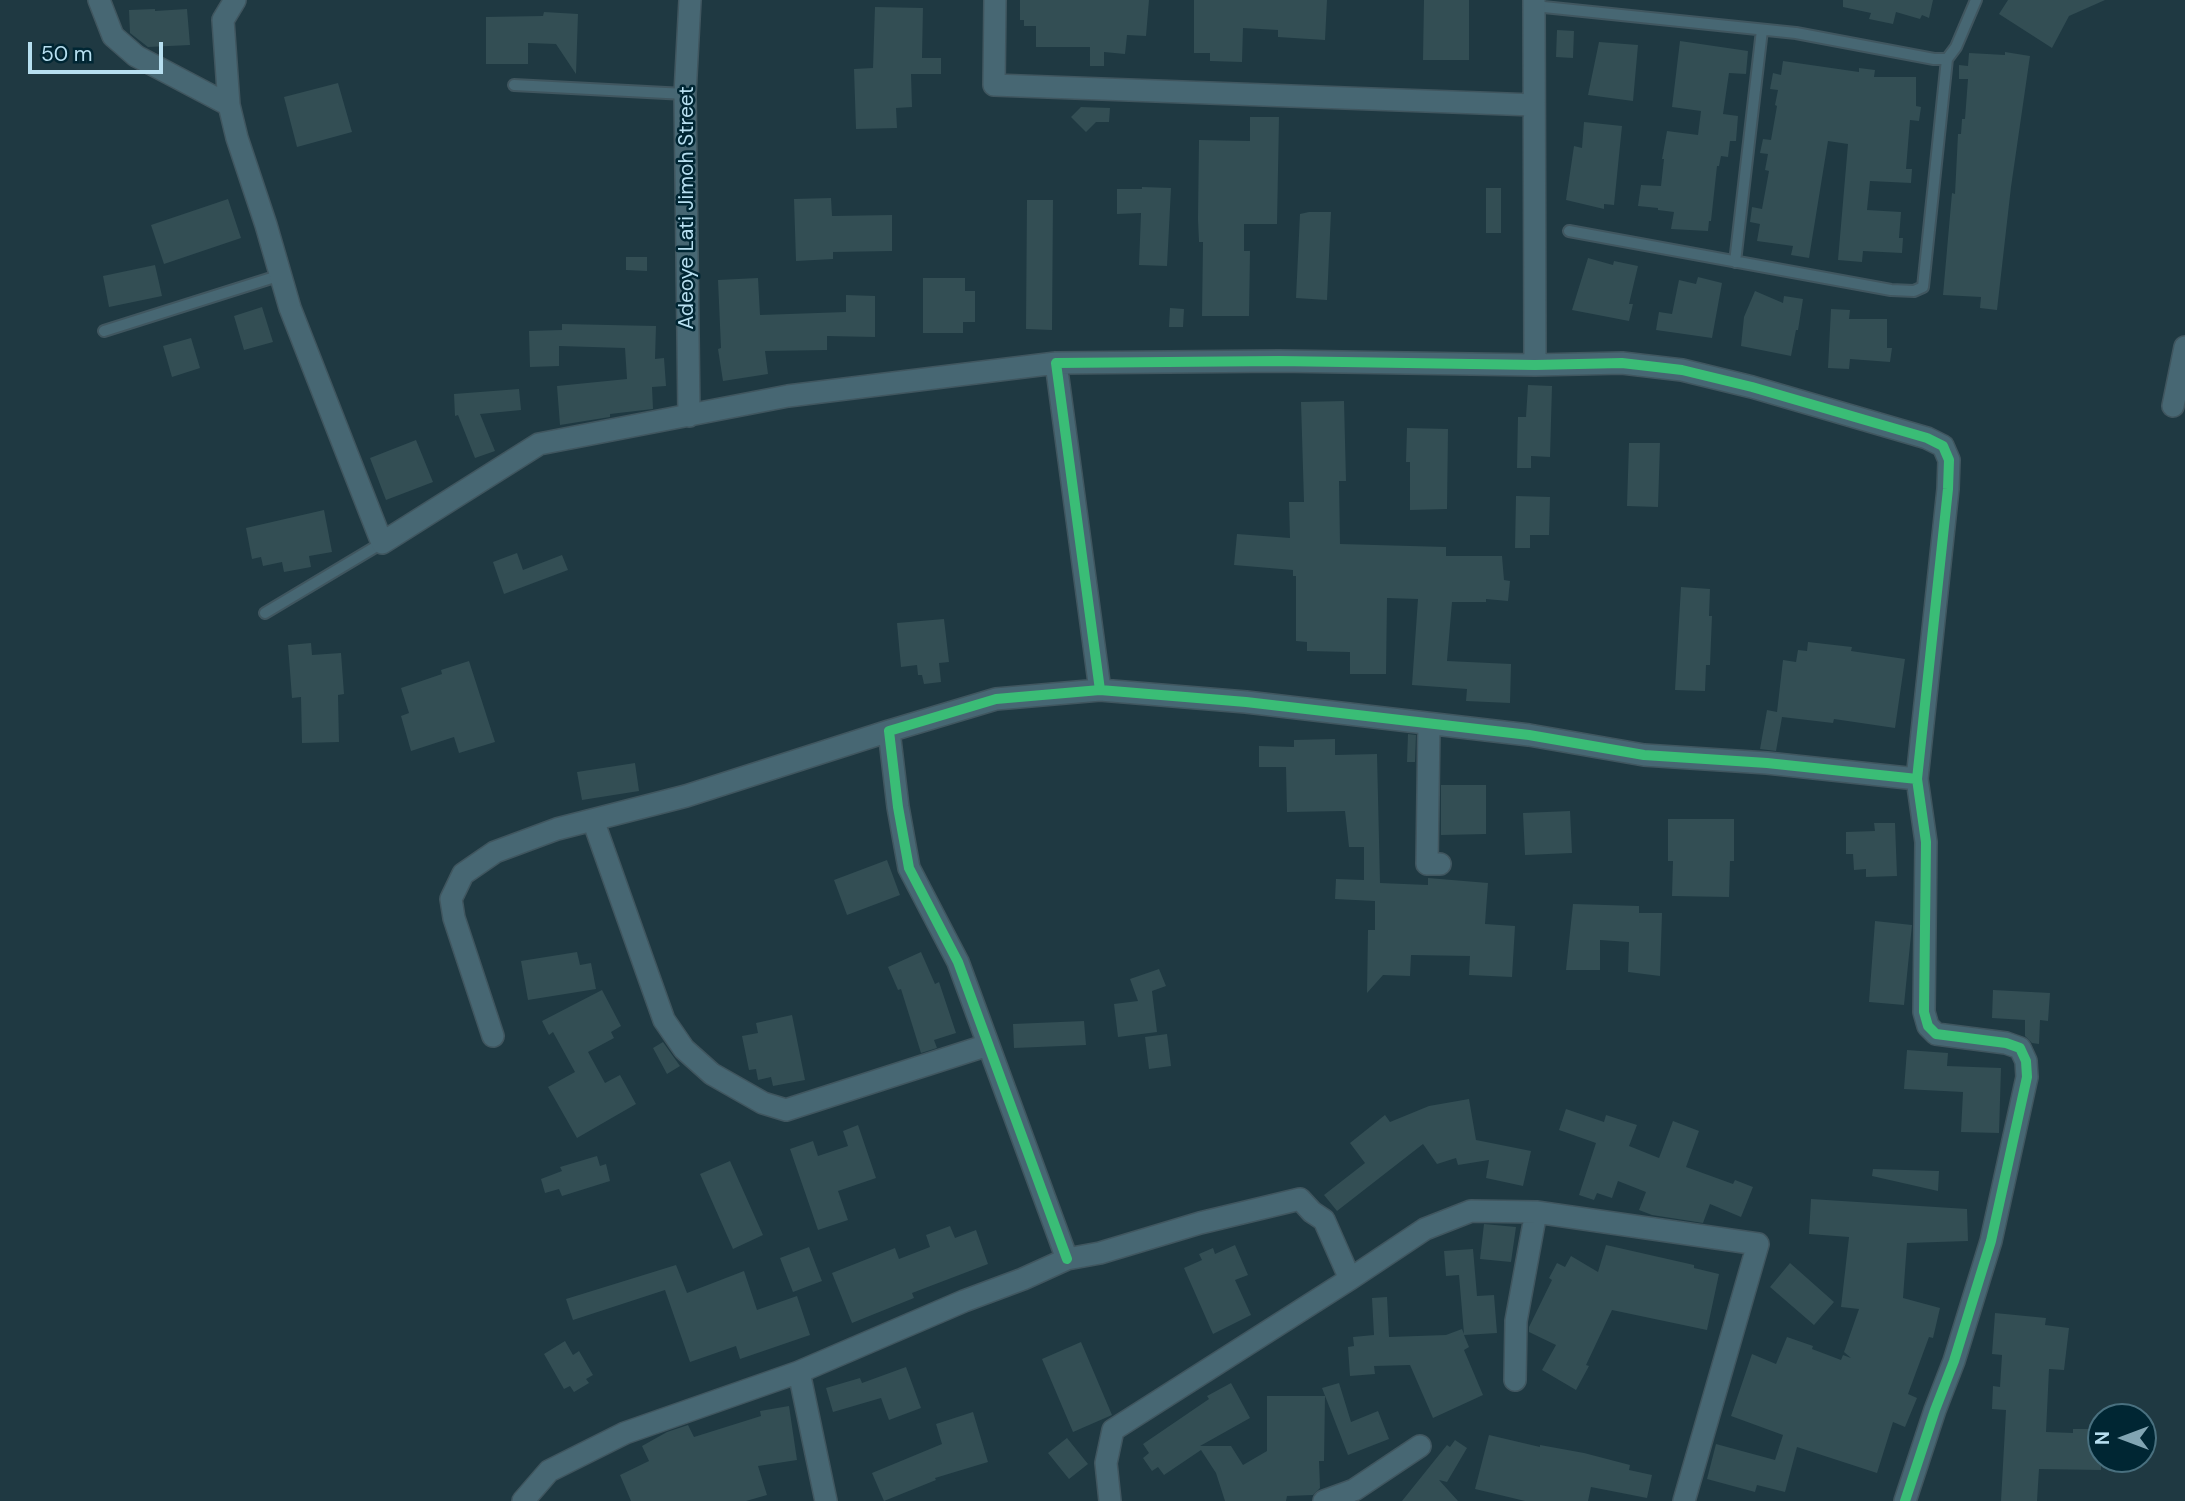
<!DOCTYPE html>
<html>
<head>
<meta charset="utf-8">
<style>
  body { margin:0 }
  #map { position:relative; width:2185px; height:1501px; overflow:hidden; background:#1f3942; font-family:"DM Sans",sans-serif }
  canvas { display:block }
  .north { position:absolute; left:2087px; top:1403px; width:70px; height:70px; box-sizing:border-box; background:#002633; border:2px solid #49707f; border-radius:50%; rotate:270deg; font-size:19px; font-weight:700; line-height:28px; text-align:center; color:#b7dff0 }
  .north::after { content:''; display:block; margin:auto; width:24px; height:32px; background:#82a5b3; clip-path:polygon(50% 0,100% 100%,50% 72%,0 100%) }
  .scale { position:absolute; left:28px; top:42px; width:135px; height:32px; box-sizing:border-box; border:4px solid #b7dff0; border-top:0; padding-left:9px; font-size:21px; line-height:24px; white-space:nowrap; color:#b7dff0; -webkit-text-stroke:5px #002633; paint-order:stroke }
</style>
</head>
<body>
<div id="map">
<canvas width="2185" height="1501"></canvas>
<div class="north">N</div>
<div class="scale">50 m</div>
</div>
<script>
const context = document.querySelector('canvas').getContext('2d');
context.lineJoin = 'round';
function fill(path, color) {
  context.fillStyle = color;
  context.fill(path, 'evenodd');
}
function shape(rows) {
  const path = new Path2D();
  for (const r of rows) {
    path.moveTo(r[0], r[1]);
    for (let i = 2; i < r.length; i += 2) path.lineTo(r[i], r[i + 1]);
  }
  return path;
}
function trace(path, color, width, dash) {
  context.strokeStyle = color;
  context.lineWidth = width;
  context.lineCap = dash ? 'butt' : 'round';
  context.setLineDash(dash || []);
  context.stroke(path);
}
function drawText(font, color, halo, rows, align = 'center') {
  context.font = font + ' "DM Sans",sans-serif';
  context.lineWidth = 5;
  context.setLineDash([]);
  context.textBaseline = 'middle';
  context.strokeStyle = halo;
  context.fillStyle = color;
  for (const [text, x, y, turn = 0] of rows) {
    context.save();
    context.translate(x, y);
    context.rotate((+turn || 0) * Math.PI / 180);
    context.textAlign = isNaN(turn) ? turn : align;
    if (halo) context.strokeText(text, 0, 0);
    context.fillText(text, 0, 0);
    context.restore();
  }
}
const building = shape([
  [1020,0,1149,0,1146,36,1127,35,1125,54,1104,52,1104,66,1090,66,1090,47,1036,47,1036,26,1024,26,1024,20,1020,20],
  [1194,0,1327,0,1325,40,1278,37,1278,30,1243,28,1242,62,1210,61,1210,53,1194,53],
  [1424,0,1469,0,1469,60,1423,60],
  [1843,0,1933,0,1929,18,1922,15,1920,19,1896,12,1893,24,1869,19,1871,13,1843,7],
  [2008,0,2105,0,2069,16,2052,48,1999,14],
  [875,7,923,8,922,58,941,58,941,74,911,74,912,107,896,108,897,128,856,129,854,69,873,68],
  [155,9,155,11,187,9,190,45,148,47,130,33,129,10],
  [544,12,578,14,576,74,556,44,528,43,528,64,486,64,486,17,543,16],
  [1557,30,1574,31,1573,58,1556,57],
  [1680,41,1748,51,1746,74,1729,73,1723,114,1738,116,1736,141,1730,141,1728,157,1721,156,1719,166,1717,166,1711,221,1709,221,1708,231,1671,229,1674,212,1658,210,1658,208,1638,206,1641,185,1661,186,1664,159,1662,159,1667,131,1698,135,1701,111,1672,107],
  [1599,42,1638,45,1633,101,1588,95],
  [2005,52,2030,56,2011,187,1997,310,1980,308,1981,297,1943,295,1952,193,1955,194,1958,134,1961,134,1962,119,1965,119,1968,79,1959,79,1959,65,1968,66,1969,53,2005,55],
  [1783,61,1859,72,1859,68,1875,70,1874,77,1916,77,1916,106,1921,107,1919,121,1910,120,1906,169,1912,169,1911,183,1870,181,1867,210,1901,212,1899,238,1903,238,1902,253,1863,251,1862,262,1838,260,1848,144,1828,141,1809,258,1791,255,1793,246,1757,241,1760,224,1750,222,1752,207,1762,209,1769,171,1765,170,1768,154,1760,153,1763,139,1771,140,1777,106,1775,105,1778,90,1770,89,1773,73,1781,75],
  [338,83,352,132,297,147,284,97],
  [1081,107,1110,108,1109,122,1096,122,1086,132,1071,117],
  [1250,117,1279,117,1277,224,1244,224,1244,251,1250,251,1249,316,1202,316,1203,242,1199,242,1198,219,1199,140,1250,141],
  [1584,122,1622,126,1614,205,1604,204,1604,209,1566,200,1574,146,1582,148],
  [1142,187,1171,188,1167,266,1139,265,1141,213,1117,214,1117,189,1142,189],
  [1486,188,1501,188,1501,233,1486,233],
  [831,198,832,216,892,215,892,251,833,252,833,259,796,261,794,199],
  [228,199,241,238,164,264,151,225],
  [1027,200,1053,200,1052,330,1026,329],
  [1309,212,1331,212,1327,300,1296,298,1300,214],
  [626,257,647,257,647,271,626,270],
  [1588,258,1613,265,1614,261,1638,266,1629,304,1633,304,1629,321,1572,310],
  [155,265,162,296,109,307,103,276],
  [1698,277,1722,283,1712,338,1656,330,1659,312,1672,314,1679,280,1696,284],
  [758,278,760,315,846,312,846,295,875,296,875,337,827,336,827,350,765,351,768,374,723,381,718,349,721,348,718,280],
  [923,278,965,278,965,291,975,291,975,322,963,322,963,333,923,333],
  [1755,291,1783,303,1784,296,1803,299,1798,330,1796,330,1791,356,1741,346,1744,317],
  [262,307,273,342,244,350,234,316],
  [1170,308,1184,309,1183,327,1169,327],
  [1831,309,1850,310,1849,319,1887,319,1887,348,1892,348,1890,362,1850,359,1849,369,1828,368],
  [562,324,656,326,655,359,664,358,666,386,652,387,653,409,610,414,610,417,560,425,557,386,627,379,625,348,559,346,559,366,530,367,529,331,562,330],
  [191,338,200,368,172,377,163,346],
  [1528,385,1552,386,1550,457,1531,456,1531,468,1517,468,1518,417,1526,417],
  [519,389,521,410,480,414,495,451,475,458,458,415,455,416,454,394],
  [1344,401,1346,481,1339,481,1340,544,1446,547,1446,556,1502,556,1504,580,1510,581,1508,601,1486,599,1486,602,1452,602,1447,661,1511,664,1510,703,1466,701,1467,689,1412,685,1418,599,1387,598,1386,674,1350,674,1350,652,1307,651,1307,642,1296,641,1296,576,1293,576,1293,570,1234,565,1237,534,1290,538,1289,502,1304,502,1301,402],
  [1407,428,1448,429,1447,509,1410,510,1410,462,1406,462],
  [416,440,433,482,386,500,370,458],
  [1629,443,1660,443,1658,507,1627,506],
  [1516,496,1550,497,1549,535,1530,535,1530,548,1515,548],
  [324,510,332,552,309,556,311,567,284,572,282,562,263,566,261,557,252,559,246,528],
  [517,553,523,570,562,555,568,570,504,594,493,562],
  [1681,587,1710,589,1709,616,1712,616,1710,665,1706,665,1705,691,1675,690],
  [944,619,949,662,939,663,941,682,924,684,922,675,918,675,917,665,901,667,897,623],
  [1808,642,1852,647,1851,651,1905,659,1895,728,1834,719,1833,723,1782,717,1776,751,1760,749,1767,710,1777,712,1783,660,1796,662,1798,650,1807,651],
  [311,643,312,655,341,653,344,694,338,695,339,742,302,743,301,697,292,698,288,645],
  [469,661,495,742,459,753,454,737,411,751,401,716,409,713,401,688,442,674,441,670],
  [1408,734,1416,735,1415,762,1407,762],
  [1335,739,1335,755,1377,754,1380,883,1428,885,1428,878,1488,883,1485,924,1515,926,1512,977,1469,975,1470,956,1411,955,1410,976,1383,975,1367,993,1368,930,1375,930,1375,901,1335,899,1336,879,1364,880,1364,847,1349,847,1345,811,1287,812,1286,767,1259,767,1259,746,1294,747,1294,740],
  [635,763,639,791,582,800,577,772],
  [1441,785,1486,785,1486,834,1441,835],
  [1570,811,1572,853,1525,855,1523,813],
  [1668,819,1734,819,1734,861,1730,861,1729,897,1672,896,1673,861,1668,861],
  [1874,823,1895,823,1897,876,1866,877,1866,869,1854,870,1853,854,1846,854,1846,832,1875,831],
  [887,860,900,895,847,915,834,880],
  [1573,904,1639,906,1639,913,1662,913,1660,976,1628,972,1629,942,1600,940,1600,970,1566,970],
  [1875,921,1912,925,1904,1005,1869,1002],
  [577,952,580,965,591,963,596,989,528,1000,521,961],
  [921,952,935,984,939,982,956,1033,934,1040,937,1048,921,1053,901,989,898,990,888,967],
  [1159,969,1166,986,1152,991,1157,1032,1118,1037,1114,1004,1138,1001,1130,979],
  [602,990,621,1026,611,1032,614,1038,588,1052,605,1083,620,1075,636,1104,577,1138,548,1087,575,1072,553,1032,549,1035,542,1021],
  [1993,990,2050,993,2048,1021,2040,1020,2039,1044,2032,1043,2025,1036,2025,1020,1992,1018],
  [792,1015,805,1080,773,1086,771,1077,758,1080,756,1069,749,1070,742,1036,758,1033,756,1023],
  [1084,1021,1086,1045,1014,1048,1013,1024],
  [1167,1034,1171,1066,1149,1069,1145,1037],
  [663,1042,680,1066,667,1074,653,1048],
  [1907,1050,1948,1053,1947,1066,2001,1068,1999,1133,1961,1132,1963,1092,1904,1089],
  [1469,1099,1476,1140,1531,1151,1523,1186,1486,1178,1489,1160,1458,1165,1456,1158,1437,1164,1423,1144,1337,1211,1324,1195,1365,1163,1350,1143,1385,1115,1390,1122,1429,1106],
  [1566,1109,1604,1122,1606,1115,1637,1125,1629,1146,1659,1158,1673,1121,1699,1131,1686,1167,1733,1184,1735,1180,1753,1187,1741,1217,1710,1204,1703,1223,1652,1215,1639,1210,1646,1192,1618,1181,1612,1198,1597,1193,1594,1200,1579,1195,1596,1143,1559,1130],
  [858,1125,876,1178,838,1191,848,1220,818,1230,790,1149,813,1141,818,1156,848,1146,843,1131],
  [597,1156,600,1166,606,1164,610,1181,562,1196,559,1189,545,1193,541,1179,562,1171,560,1167],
  [730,1161,763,1235,733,1249,700,1174],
  [1873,1169,1939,1171,1938,1191,1872,1176],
  [1811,1199,1967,1209,1968,1241,1907,1243,1903,1298,1940,1308,1933,1338,1929,1337,1908,1394,1917,1398,1905,1427,1893,1422,1877,1473,1797,1447,1785,1492,1757,1485,1755,1492,1707,1479,1716,1444,1775,1460,1783,1435,1731,1416,1752,1354,1776,1364,1787,1337,1813,1346,1812,1349,1841,1360,1843,1355,1851,1358,1844,1352,1859,1309,1841,1307,1849,1237,1809,1234],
  [1484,1224,1516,1227,1511,1262,1480,1259],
  [950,1226,955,1238,976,1230,988,1264,912,1293,914,1298,852,1323,832,1273,895,1248,899,1259,930,1247,926,1235],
  [1235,1245,1248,1275,1235,1280,1251,1315,1213,1334,1184,1268,1202,1260,1199,1254,1213,1248,1215,1254],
  [1606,1245,1694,1265,1694,1268,1719,1274,1707,1330,1612,1310,1586,1365,1589,1366,1576,1390,1542,1370,1556,1345,1529,1332,1529,1327,1552,1280,1549,1278,1557,1263,1565,1267,1571,1256,1598,1272],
  [809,1247,822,1281,793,1292,780,1258],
  [1473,1249,1477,1296,1494,1295,1497,1333,1464,1335,1469,1347,1464,1350,1483,1395,1433,1418,1410,1365,1374,1366,1375,1374,1350,1376,1348,1347,1354,1346,1353,1337,1374,1335,1372,1298,1387,1297,1389,1337,1446,1335,1462,1329,1464,1334,1459,1275,1446,1276,1444,1251],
  [1790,1263,1834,1302,1814,1325,1770,1287],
  [676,1265,687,1293,744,1271,757,1310,797,1296,810,1335,740,1359,736,1346,690,1362,665,1290,573,1320,566,1299],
  [1995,1313,2046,1318,2045,1325,2069,1328,2064,1370,2049,1369,2046,1432,2073,1433,2073,1429,2101,1429,2101,1470,2039,1469,2037,1501,2001,1501,2006,1410,1992,1409,1993,1386,2000,1387,2002,1355,1992,1354],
  [565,1341,573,1355,579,1351,593,1375,586,1379,589,1383,574,1392,570,1386,564,1389,544,1354],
  [1081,1342,1112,1415,1073,1432,1042,1359],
  [906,1367,921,1408,889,1420,881,1398,833,1412,826,1388,860,1378,862,1383],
  [1231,1383,1250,1418,1200,1446,1231,1446,1243,1465,1267,1451,1267,1396,1325,1396,1324,1461,1319,1461,1320,1488,1313,1495,1287,1496,1286,1501,1225,1501,1216,1473,1201,1450,1164,1475,1158,1467,1152,1471,1143,1458,1149,1453,1143,1444,1209,1399,1207,1396],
  [1339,1383,1351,1422,1378,1411,1389,1439,1348,1455,1322,1388],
  [789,1406,797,1460,758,1466,767,1495,746,1501,631,1501,620,1475,649,1461,642,1446,667,1432,688,1425,694,1437,761,1416,760,1411],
  [973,1412,988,1462,935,1478,936,1480,884,1501,872,1473,942,1444,936,1424],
  [1489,1435,1540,1447,1540,1445,1584,1453,1630,1465,1629,1470,1652,1475,1647,1498,1591,1487,1588,1501,1525,1501,1475,1489],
  [1067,1438,1088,1464,1069,1479,1048,1453],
  [1455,1440,1467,1448,1447,1482,1439,1480,1458,1501,1402,1501,1447,1445,1450,1447]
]);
const lane = shape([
  [1534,6,1796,33,1934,59,1947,59,1956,47,1976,0],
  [514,85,685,94],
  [1569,231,1891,290,1914,291,1923,287,1947,59],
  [1735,262,1762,30],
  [104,331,281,275],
  [265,613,382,543]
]);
const street = shape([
  [99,0,113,36,136,56,229,105],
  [235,0,223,20,229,105,237,138,266,225,290,308,382,543,539,444,788,396,1056,363],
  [995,0,994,85,1534,105],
  [1534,0,1535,365],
  [2173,406,2185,347],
  [689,416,685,94,690,0],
  [1100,690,1056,363,1279,361,1535,365,1622,363,1682,370,1752,387,1927,438,1943,446,1949,460,1948,489,1917,779],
  [1429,725,1427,864,1440,864],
  [593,820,664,1020,684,1049,712,1074,763,1103,786,1110,988,1045],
  [493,1036,454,918,451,899,463,874,495,852,557,829,686,796,889,731],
  [1067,1259,958,962,909,868,898,807,889,731,996,699,1100,690,1246,702,1529,735,1644,755,1767,763,1917,779,1926,842,1924,1012,1928,1026,1936,1034,2006,1043,2020,1048,2026,1061,2027,1077,1991,1241,1954,1361,1935,1410,1905,1501],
  [799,1372,826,1501],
  [1515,1380,1516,1321,1536,1212],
  [523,1501,549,1471,625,1433,799,1372,964,1301,1023,1279,1067,1259,1100,1253,1200,1223,1300,1199,1312,1212,1324,1220,1350,1279],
  [1110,1501,1106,1463,1113,1430,1350,1279,1425,1229,1471,1211,1536,1212,1758,1244,1684,1501],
  [1324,1501,1354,1490,1420,1446]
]);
const cycleway = shape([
  [1100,690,1056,363,1279,361,1535,365,1622,363,1682,370,1752,387,1927,438,1943,446,1949,460,1948,489,1917,779],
  [1067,1259,958,962,909,868,898,807,889,731,996,699,1100,690,1246,702,1529,735,1644,755,1767,763,1917,779,1926,842,1924,1012,1928,1026,1936,1034,2006,1043,2020,1048,2026,1061,2027,1077,1991,1241,1954,1361,1935,1410,1905,1501]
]);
const streetNames = [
  ["Adeoye Lati Jimoh Street",687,208,-90]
];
fill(building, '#334e54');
trace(lane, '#40565f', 14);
trace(street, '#40565f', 24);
trace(lane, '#476773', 10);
trace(street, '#476773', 21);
trace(cycleway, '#3abd76', 10);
drawText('21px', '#b7dff0', '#002633', streetNames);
</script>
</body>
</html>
